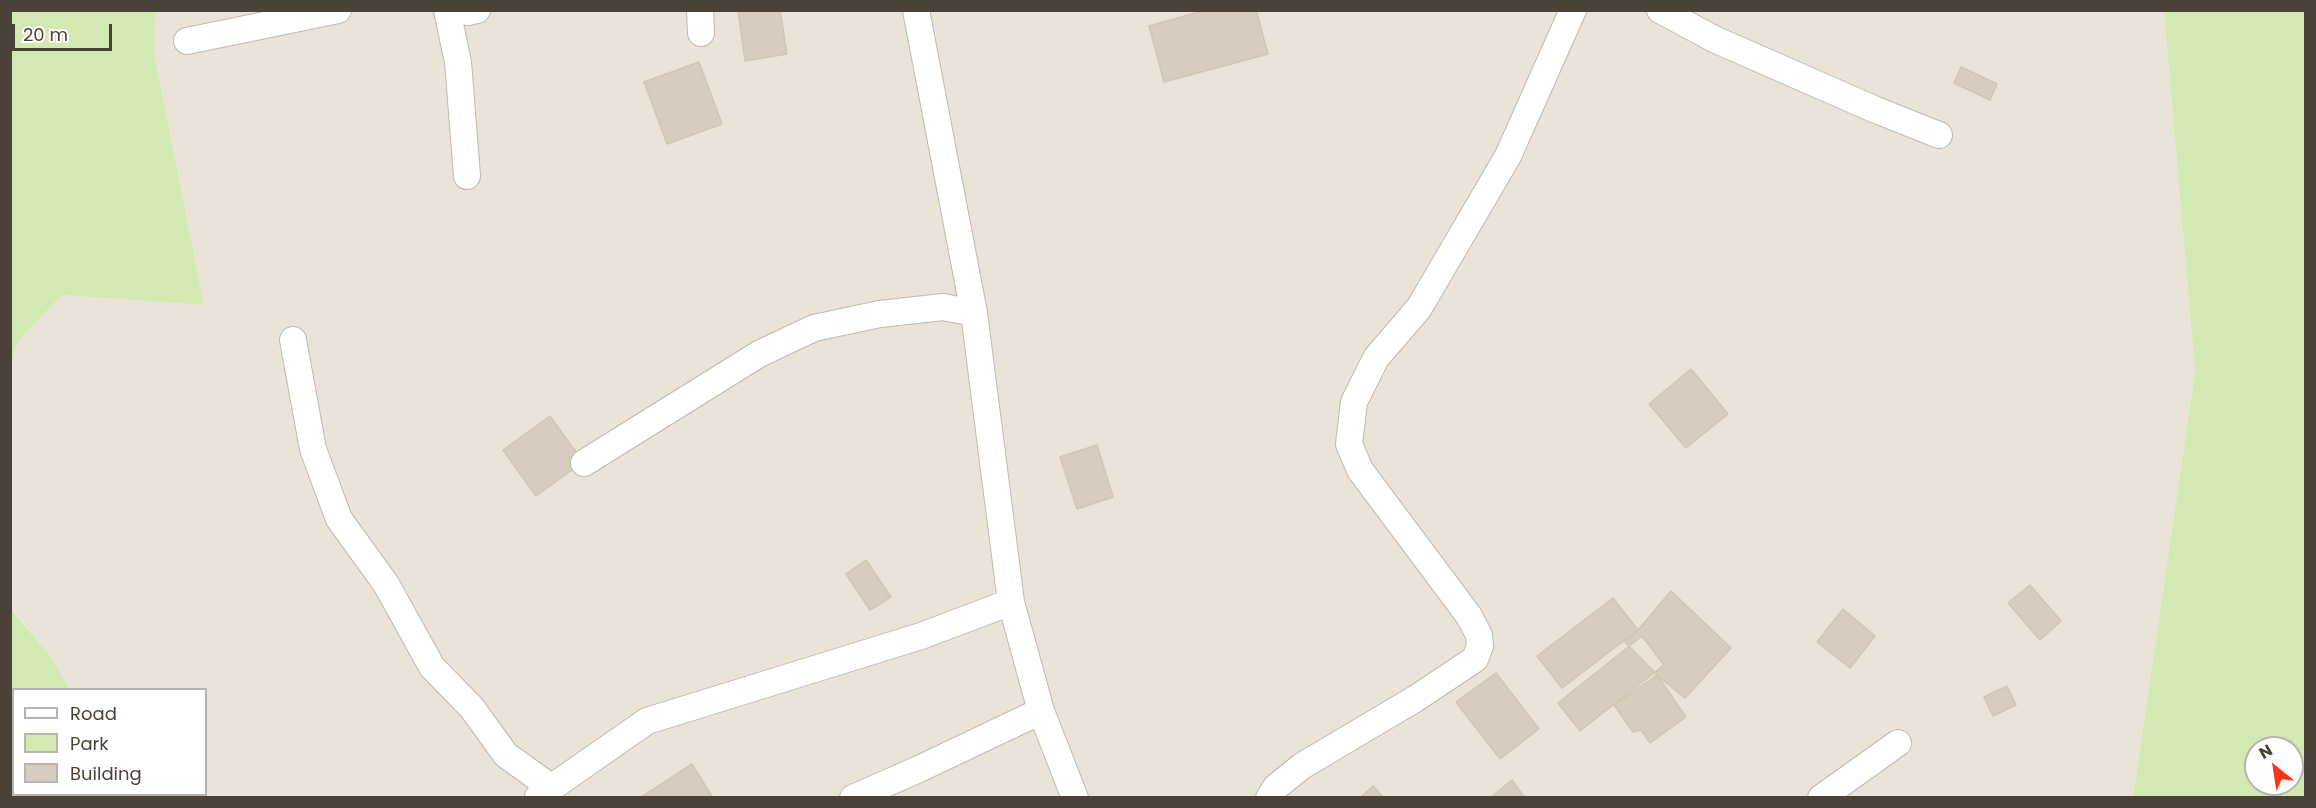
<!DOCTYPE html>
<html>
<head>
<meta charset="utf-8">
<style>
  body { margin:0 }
  #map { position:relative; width:2316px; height:808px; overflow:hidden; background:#f5f1ea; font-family:Poppins,sans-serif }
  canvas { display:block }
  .frame { position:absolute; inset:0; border:12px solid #4a4237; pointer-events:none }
  .legend { position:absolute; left:12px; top:688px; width:195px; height:108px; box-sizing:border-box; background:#fff; border:2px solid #b7b3af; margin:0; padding:8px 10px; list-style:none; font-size:18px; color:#4a4237 }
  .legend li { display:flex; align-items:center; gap:12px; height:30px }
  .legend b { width:30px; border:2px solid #b7b3af }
  .north { position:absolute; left:2244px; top:736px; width:60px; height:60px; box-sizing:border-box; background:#fff; border:2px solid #b7b3af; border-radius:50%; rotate:330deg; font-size:16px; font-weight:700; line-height:24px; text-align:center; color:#4a4237 }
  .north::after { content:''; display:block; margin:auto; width:21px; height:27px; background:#ff3417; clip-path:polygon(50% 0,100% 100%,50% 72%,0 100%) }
  .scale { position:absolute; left:12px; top:24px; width:100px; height:27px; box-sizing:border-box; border:3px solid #4a4237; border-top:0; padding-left:8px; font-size:18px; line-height:21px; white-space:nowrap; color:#4a4237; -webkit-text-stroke:4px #fff; paint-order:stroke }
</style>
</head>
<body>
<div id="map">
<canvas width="2316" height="808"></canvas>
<div class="frame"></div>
<ul class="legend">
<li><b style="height:8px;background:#fff"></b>Road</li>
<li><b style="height:16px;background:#d2eab2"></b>Park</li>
<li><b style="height:16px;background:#d7cdbf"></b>Building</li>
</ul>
<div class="north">N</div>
<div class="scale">20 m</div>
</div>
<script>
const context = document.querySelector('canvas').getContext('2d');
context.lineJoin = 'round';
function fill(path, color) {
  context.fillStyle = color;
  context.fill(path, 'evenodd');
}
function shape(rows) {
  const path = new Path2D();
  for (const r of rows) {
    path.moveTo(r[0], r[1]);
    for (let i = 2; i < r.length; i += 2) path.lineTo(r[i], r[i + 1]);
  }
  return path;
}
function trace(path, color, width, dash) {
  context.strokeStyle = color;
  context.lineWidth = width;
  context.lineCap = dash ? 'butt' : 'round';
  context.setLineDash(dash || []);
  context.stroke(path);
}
const residential = shape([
  [156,11,2164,11,2195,372,2133,797,132,797,130,795,206,794,206,690,69,689,51,657,11,608,10,360,19,340,62,295,204,305,154,53]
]);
const green = shape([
  [11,10,156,11,154,53,204,305,62,295,19,340,11,360],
  [2164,11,2305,11,2305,797,2133,797,2195,372],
  [2256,748,2292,748,2292,784,2256,784],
  [10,608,51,657,69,689,14,690,14,794,130,794,132,797,11,797]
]);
const building = shape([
  [738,10,780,10,787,54,745,61,738,10],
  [1206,10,1256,10,1268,54,1164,82,1149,26,1206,10],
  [699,62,722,124,667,144,644,82,699,62],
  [1961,67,1997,84,1990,100,1954,83,1961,67],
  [1691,369,1728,414,1686,448,1649,404,1691,369],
  [550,416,583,462,536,496,503,450,550,416],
  [1097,445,1113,497,1077,509,1060,457,1097,445],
  [866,560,891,597,870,610,846,574,866,560],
  [2030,585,2061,621,2040,640,2008,603,2030,585],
  [1671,591,1731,648,1685,698,1657,675,1624,641,1638,630,1671,591],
  [1613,598,1638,630,1562,688,1537,656,1613,598],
  [1843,609,1875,636,1850,668,1817,642,1843,609],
  [1642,636,1664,665,1580,731,1558,703,1642,636],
  [1496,673,1539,729,1500,759,1456,702,1496,673],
  [1657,675,1686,717,1650,743,1641,730,1633,732,1614,705,1657,675],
  [2007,686,2016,705,1993,716,1984,697,2007,686],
  [692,764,713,798,640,798,692,764],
  [1512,780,1525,798,1490,798,1512,780],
  [1373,786,1384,798,1360,798,1373,786]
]);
const minor = shape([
  [447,10,458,62,467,176],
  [459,10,468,12,477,10],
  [700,10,701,33],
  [916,10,974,313,1011,602,1041,711,1075,798],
  [1660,10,1714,39,1876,110,1939,135],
  [187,41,338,10],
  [293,340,313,449,339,519,386,584,432,667,472,708,506,755,552,788],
  [584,463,759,354,814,328,880,314,943,307,974,313],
  [538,797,647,721,921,636,1011,602],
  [853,798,919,769,1041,711],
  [1269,798,1276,787,1302,766,1415,699,1475,659,1480,646,1479,635,1469,616,1360,470,1349,444,1354,402,1376,358,1419,308,1508,156,1573,10],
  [1821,798,1898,743]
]);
fill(residential, '#e9e3d8');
fill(green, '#d2eab2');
fill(building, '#d7cdbf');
trace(building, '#d2c5b1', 1.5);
trace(minor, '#c1b9ac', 28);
trace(minor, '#fff', 26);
</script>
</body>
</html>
